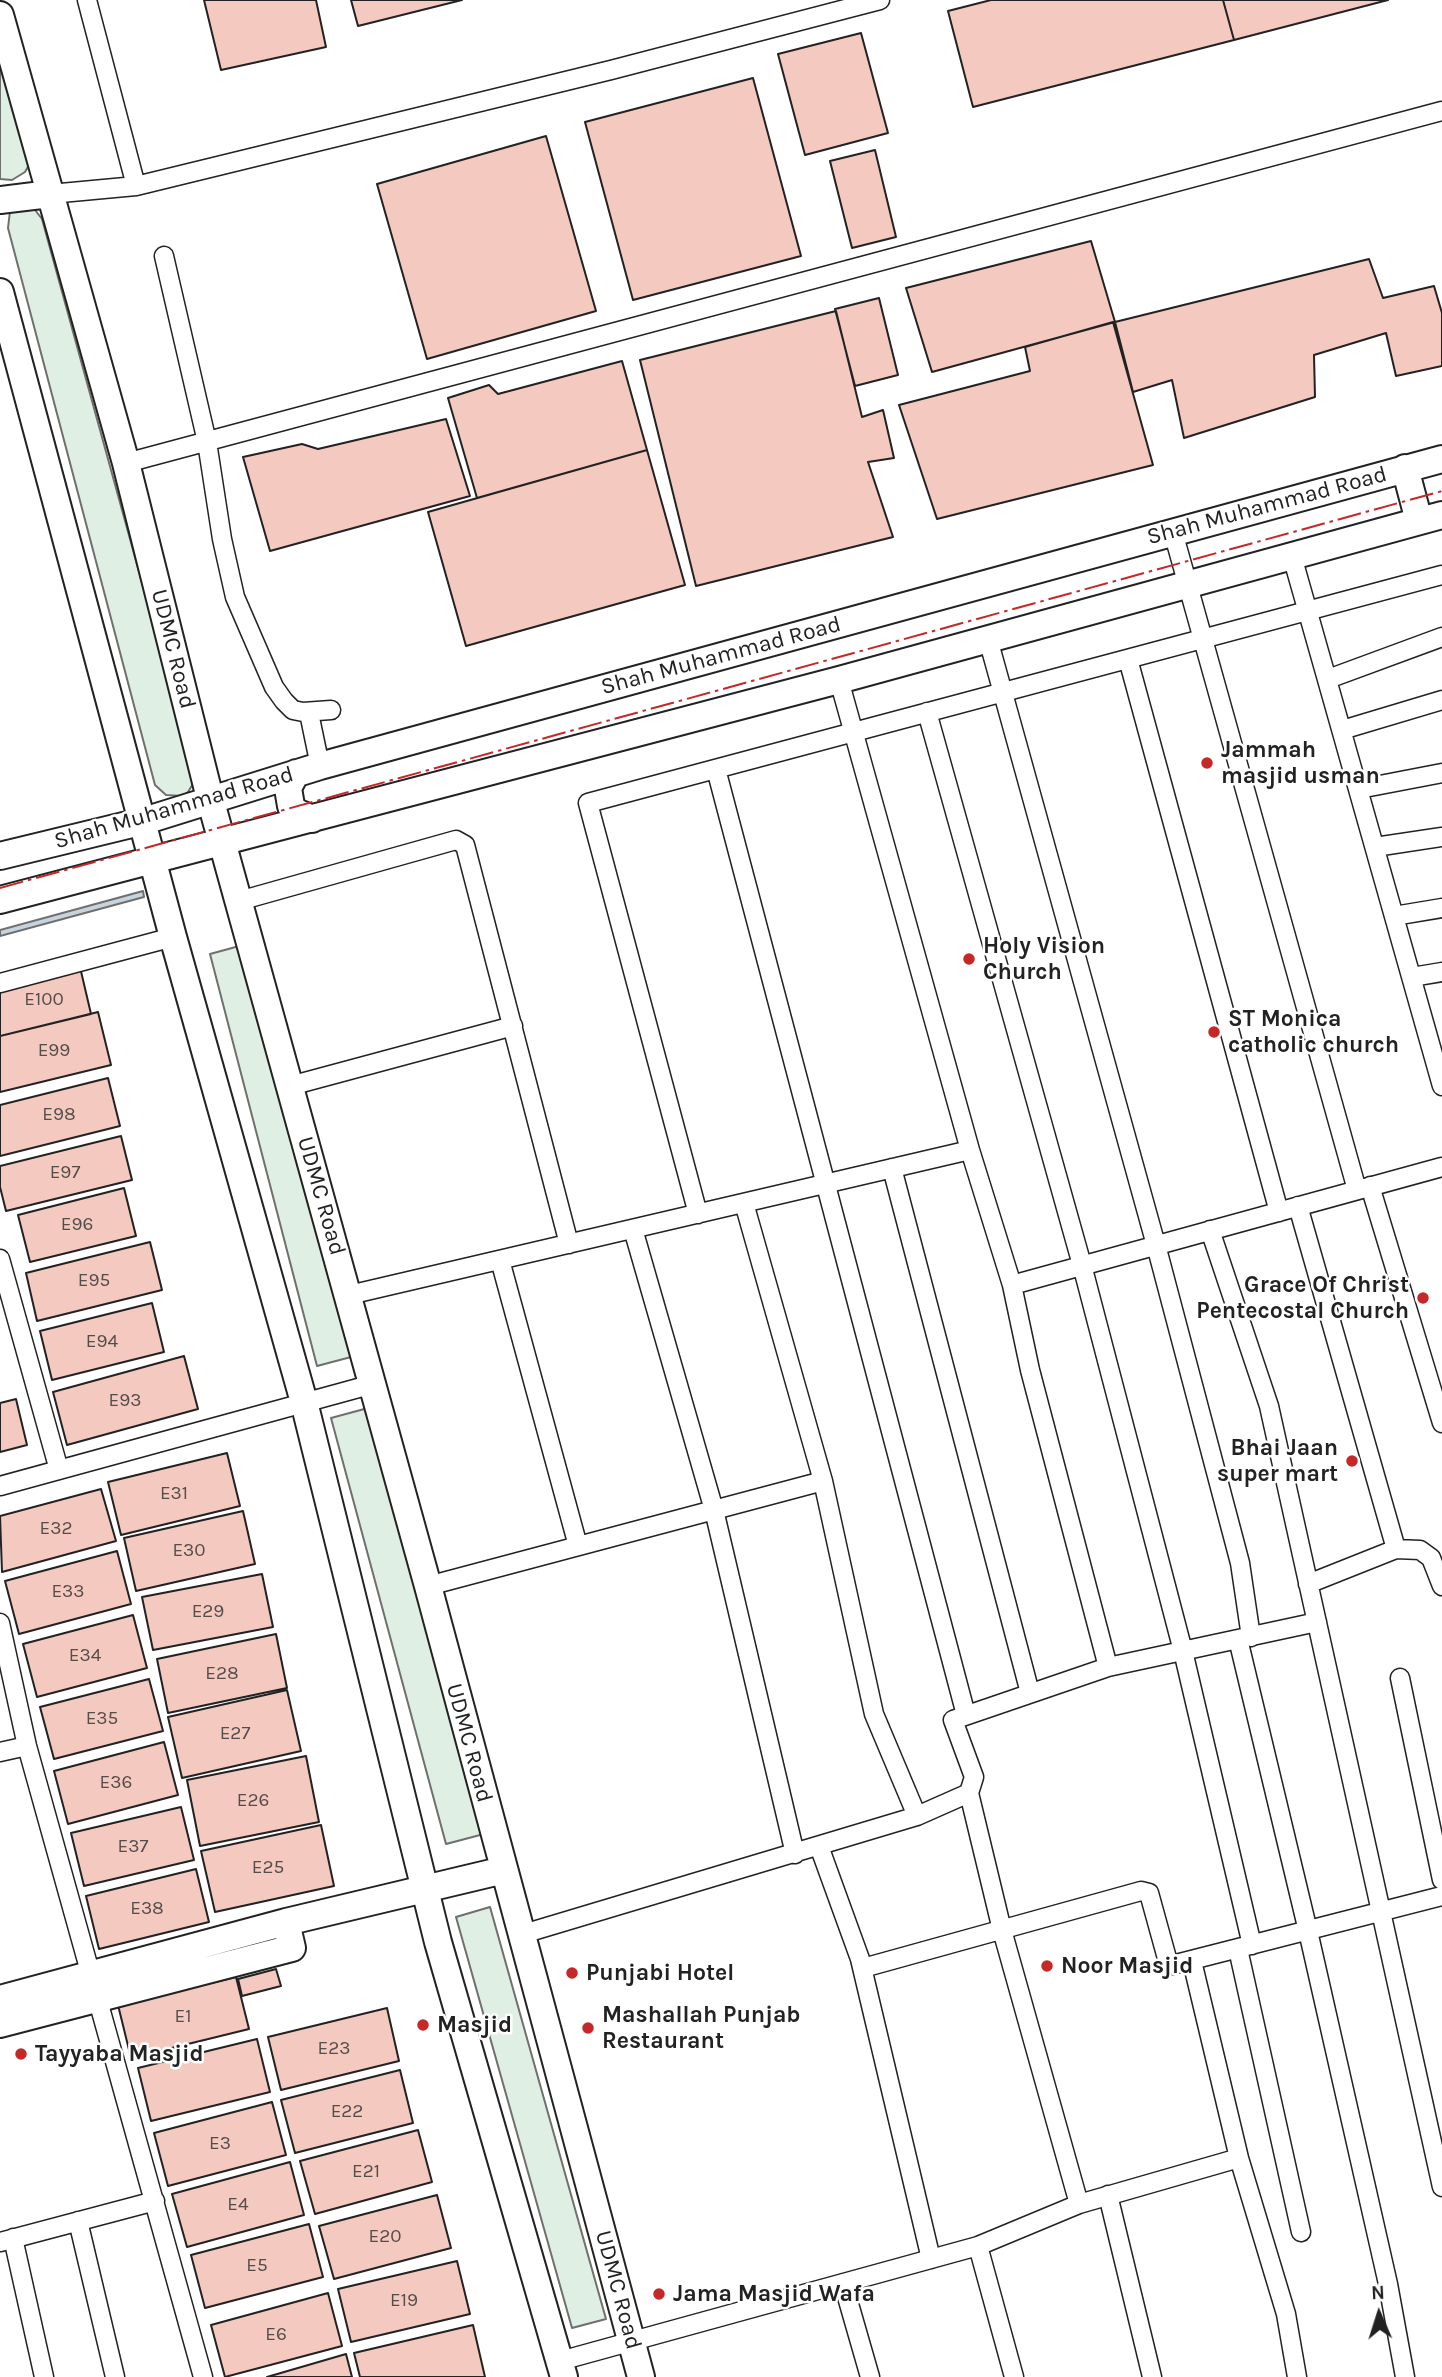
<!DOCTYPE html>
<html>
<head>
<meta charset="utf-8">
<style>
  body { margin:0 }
  #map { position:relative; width:1442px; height:2377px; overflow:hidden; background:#fff; font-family:Karla,sans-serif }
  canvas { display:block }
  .north { position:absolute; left:1344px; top:2279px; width:70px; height:70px; -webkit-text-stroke:5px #fff; paint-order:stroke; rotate:357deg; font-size:19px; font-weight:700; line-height:28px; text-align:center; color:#222 }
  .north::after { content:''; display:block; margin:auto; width:24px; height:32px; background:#222; clip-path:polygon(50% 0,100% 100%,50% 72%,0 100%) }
</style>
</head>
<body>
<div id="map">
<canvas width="1442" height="2377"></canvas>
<div class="north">N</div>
</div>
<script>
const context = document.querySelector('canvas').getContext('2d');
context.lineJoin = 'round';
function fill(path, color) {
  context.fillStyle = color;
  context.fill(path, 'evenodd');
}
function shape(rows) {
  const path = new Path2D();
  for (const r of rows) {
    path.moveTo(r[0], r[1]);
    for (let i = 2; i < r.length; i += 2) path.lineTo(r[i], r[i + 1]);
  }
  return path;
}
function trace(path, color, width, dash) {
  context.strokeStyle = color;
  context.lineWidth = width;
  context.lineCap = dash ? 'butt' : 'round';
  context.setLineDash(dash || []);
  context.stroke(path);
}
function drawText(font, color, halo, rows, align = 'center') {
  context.font = font + ' Karla,sans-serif';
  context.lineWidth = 5;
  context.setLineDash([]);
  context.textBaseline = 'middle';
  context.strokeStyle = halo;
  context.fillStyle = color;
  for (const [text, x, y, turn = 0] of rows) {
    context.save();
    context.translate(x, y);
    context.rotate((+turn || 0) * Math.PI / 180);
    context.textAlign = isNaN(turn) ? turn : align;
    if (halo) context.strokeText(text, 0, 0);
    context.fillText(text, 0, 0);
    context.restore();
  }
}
const green = shape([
  [0,48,29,165,25,172,12,180,0,179,0,48],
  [32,206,42,219,196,779,188,792,182,796,166,795,155,785,8,228,10,211,32,206],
  [243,945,351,1357,317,1366,210,954,243,945],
  [368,1408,484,1834,446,1844,331,1418,368,1408],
  [490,1907,606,2319,572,2328,456,1917,490,1907]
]);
const water = shape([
  [143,891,144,897,0,936,0,930,143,891]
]);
const building = shape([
  [204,0,316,0,326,47,221,70,204,0],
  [351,0,462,0,358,26,351,0],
  [991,0,1223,0,1234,40,973,107,948,11,991,0],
  [1223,0,1388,0,1234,40,1223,0],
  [861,33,888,133,805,155,778,54,861,33],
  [753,78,801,256,633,300,585,122,753,78],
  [546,136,596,311,427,359,377,184,546,136],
  [875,150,896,237,852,248,830,161,875,150],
  [1091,241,1115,322,932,372,906,288,1091,241],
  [1369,259,1383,298,1434,286,1442,313,1442,366,1396,376,1386,333,1314,355,1315,397,1184,438,1172,380,1133,392,1115,322,1369,259],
  [879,298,898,375,855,386,835,309,879,298],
  [836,311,862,417,883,410,894,458,868,462,893,537,696,586,640,360,836,311],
  [1113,322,1153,465,937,519,899,405,1030,371,1025,347,1113,322],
  [622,361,647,450,477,498,448,398,489,385,498,394,622,361],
  [446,419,470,496,270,551,243,457,302,444,318,449,446,419],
  [647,450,685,585,466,646,428,512,647,450],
  [80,967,91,1014,0,1036,0,987,80,967],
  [98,1012,111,1065,0,1092,0,1036,98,1012],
  [108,1078,120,1126,0,1156,0,1105,108,1078],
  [121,1136,132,1180,6,1211,0,1187,0,1166,121,1136],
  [124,1188,136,1236,30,1262,18,1215,124,1188],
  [150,1242,162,1290,37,1321,26,1273,150,1242],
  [152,1303,164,1352,52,1380,40,1331,152,1303],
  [184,1356,198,1409,67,1445,53,1392,184,1356],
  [16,1399,27,1445,0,1452,0,1403,16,1399],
  [227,1453,240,1506,121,1535,108,1482,227,1453],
  [101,1489,116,1541,2,1572,0,1516,101,1489],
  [243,1511,255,1564,136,1591,124,1538,243,1511],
  [117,1551,131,1604,19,1634,5,1581,117,1551],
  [262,1574,273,1627,153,1650,142,1597,262,1574],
  [133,1615,147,1668,37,1697,23,1644,133,1615],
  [276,1634,287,1688,168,1713,157,1659,276,1634],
  [149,1679,163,1731,54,1759,40,1707,149,1679],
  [287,1690,301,1751,182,1778,168,1717,287,1690],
  [164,1742,178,1795,68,1824,54,1771,164,1742],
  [306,1756,319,1822,200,1846,187,1780,306,1756],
  [181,1807,194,1860,84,1886,71,1833,181,1807],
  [321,1825,334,1886,215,1912,201,1851,321,1825],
  [196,1869,209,1922,99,1949,86,1896,196,1869],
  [276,1969,281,1986,242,1996,238,1979,276,1969],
  [236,1977,249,2029,131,2058,118,2005,236,1977],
  [387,2008,399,2061,281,2090,268,2037,387,2008],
  [257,2039,270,2092,151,2121,138,2068,257,2039],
  [400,2070,413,2123,295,2153,281,2100,400,2070],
  [272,2102,286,2155,168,2186,154,2133,272,2102],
  [418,2130,432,2182,315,2214,300,2161,418,2130],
  [290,2162,304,2215,187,2247,172,2194,290,2162],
  [437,2195,451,2248,334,2279,319,2226,437,2195],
  [309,2224,323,2277,205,2308,191,2255,309,2224],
  [457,2261,470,2314,351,2342,338,2289,457,2261],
  [328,2293,342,2346,225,2377,211,2325,328,2293],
  [473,2325,485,2377,360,2377,354,2353,473,2325],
  [346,2354,352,2377,267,2377,346,2354]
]);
const street = shape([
  [87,0,136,186],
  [50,194,136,186,611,70,880,0],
  [164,256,207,442,222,539,235,597,274,687,284,701,293,710,303,712,331,710],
  [126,463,1442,111],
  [1173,532,1357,1190],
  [1292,556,1442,1086],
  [988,639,1156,1245,1240,1563,1251,1637],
  [1128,659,1279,1212],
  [1328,679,1442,637],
  [839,680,970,1150,1012,1285,1030,1370,1108,1667],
  [927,712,1082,1265,1183,1651,1252,1945],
  [309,713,320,766],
  [1342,730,1442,700],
  [716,769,966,1715],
  [1359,789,1442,773],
  [1375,847,1442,837],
  [239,901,456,840,465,845,569,1244],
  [1394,916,1442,908],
  [1412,977,1442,972],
  [0,983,173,937],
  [290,1086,513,1026],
  [892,1168,1030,1693],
  [1370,1186,1442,1423],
  [744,1203,823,1481,874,1714,917,1816],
  [1298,1206,1396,1549,1308,1584],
  [698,1214,588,803,1442,575],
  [633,1229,714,1510,795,1854],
  [1210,1230,1269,1406,1442,2187],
  [0,1259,59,1470],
  [500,1260,578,1546],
  [1012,1285,1442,1167],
  [349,1295,970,1150],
  [0,1486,373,1384],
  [1396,1549,1420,1550,1431,1558,1442,1586],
  [428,1586,823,1481],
  [0,1623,27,1746,203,2377],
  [1238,1639,1308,1931,1388,2284,1405,2377],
  [1400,1678,1442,1880],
  [0,1752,27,1746],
  [969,1793,1002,1930,1079,2204],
  [819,1846,860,1959,931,2259],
  [523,1934,917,1816,969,1793,974,1777,953,1720,1108,1667,1317,1622],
  [1238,1949,1301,2232],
  [1192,1961,1239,2158,1286,2314,1297,2377],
  [863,1968,1141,1891,1149,1893,1168,1962,1172,1965,1442,1896],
  [1108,2195,1152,2377],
  [78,2221,115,2377],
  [13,2238,44,2377],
  [0,2242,155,2201],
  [978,2246,1014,2377],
  [843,2283,870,2377],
  [560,2361,978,2246,1079,2204,1239,2158]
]);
const secondary = shape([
  [0,15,126,463,211,802,428,1586,641,2377],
  [0,200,50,194],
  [0,292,173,937,304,1402,438,1942,564,2377],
  [1405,468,1419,521],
  [296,773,288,788,291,806,296,812,312,819],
  [0,856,144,821,320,766,1442,459],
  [0,900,839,680,1442,515],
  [0,1999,286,1922,504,1870],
  [0,2024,292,1948,286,1922]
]);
const power = shape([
  [0,888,1442,491]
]);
const markers = [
  [1207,763,7,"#c62828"],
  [969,959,7,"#c62828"],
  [1214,1032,7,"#c62828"],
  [1423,1298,7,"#c62828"],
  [1352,1461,7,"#c62828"],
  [1047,1966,7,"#c62828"],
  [572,1973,7,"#c62828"],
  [423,2025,7,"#c62828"],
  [588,2028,7,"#c62828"],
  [21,2054,7,"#c62828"],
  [659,2294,7,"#c62828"]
];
const numberNames = [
  ["E100",44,1000],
  ["E99",54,1051],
  ["E98",59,1115],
  ["E97",65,1173],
  ["E96",77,1225],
  ["E95",94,1281],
  ["E94",102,1342],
  ["E93",125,1401],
  ["E31",174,1494],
  ["E32",56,1529],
  ["E30",189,1551],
  ["E33",68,1592],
  ["E29",208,1612],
  ["E34",85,1656],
  ["E28",222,1674],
  ["E35",102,1719],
  ["E27",235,1734],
  ["E36",116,1783],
  ["E26",253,1801],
  ["E37",133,1847],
  ["E25",268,1868],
  ["E38",147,1909],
  ["E1",183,2017],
  ["E23",334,2049],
  ["E22",347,2112],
  ["E3",220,2144],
  ["E21",366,2172],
  ["E4",238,2205],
  ["E20",385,2237],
  ["E5",257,2266],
  ["E19",404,2301],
  ["E6",276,2335]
];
const streetNames = [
  ["Shah Muhammad Road",1267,506,-15],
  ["UDMC Road",173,649,76],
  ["Shah Muhammad Road",721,656,-15],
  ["Shah Muhammad Road",174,808,-16],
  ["UDMC Road",321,1196,74],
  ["UDMC Road",469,1743,75],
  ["UDMC Road",618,2290,75]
];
const poiNames = [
  ["Jammah",1221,750],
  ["masjid usman",1221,776],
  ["Holy Vision",983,946],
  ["Church",983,972],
  ["ST Monica",1228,1019],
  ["catholic church",1228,1045],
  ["Grace Of Christ",1409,1285,"right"],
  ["Pentecostal Church",1409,1311,"right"],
  ["Bhai Jaan",1338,1448,"right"],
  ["super mart",1338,1474,"right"],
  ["Noor Masjid",1061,1966],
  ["Punjabi Hotel",586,1973],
  ["Mashallah Punjab",602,2015],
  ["Restaurant",602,2041],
  ["Masjid",437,2025],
  ["Tayyaba Masjid",35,2054],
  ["Jama Masjid Wafa",673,2294]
];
fill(green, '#e0efe3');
trace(green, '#6f6f6f', 2);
fill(water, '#c7d3dd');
trace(water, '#6f6f6f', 2);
fill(building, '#f3c9c0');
trace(building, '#222', 2);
trace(street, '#222', 21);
trace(secondary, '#222', 30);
trace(street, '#fff', 18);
trace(secondary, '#fff', 26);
trace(power, '#c62828', 2, [24, 5, 3.5, 5]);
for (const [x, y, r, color] of markers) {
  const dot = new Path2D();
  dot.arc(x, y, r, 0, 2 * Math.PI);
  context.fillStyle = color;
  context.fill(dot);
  trace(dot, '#fff', 2.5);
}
drawText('19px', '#564c4a', null, numberNames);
drawText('23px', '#222', '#fff', streetNames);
drawText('bold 23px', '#222', '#fff', poiNames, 'left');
</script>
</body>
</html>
